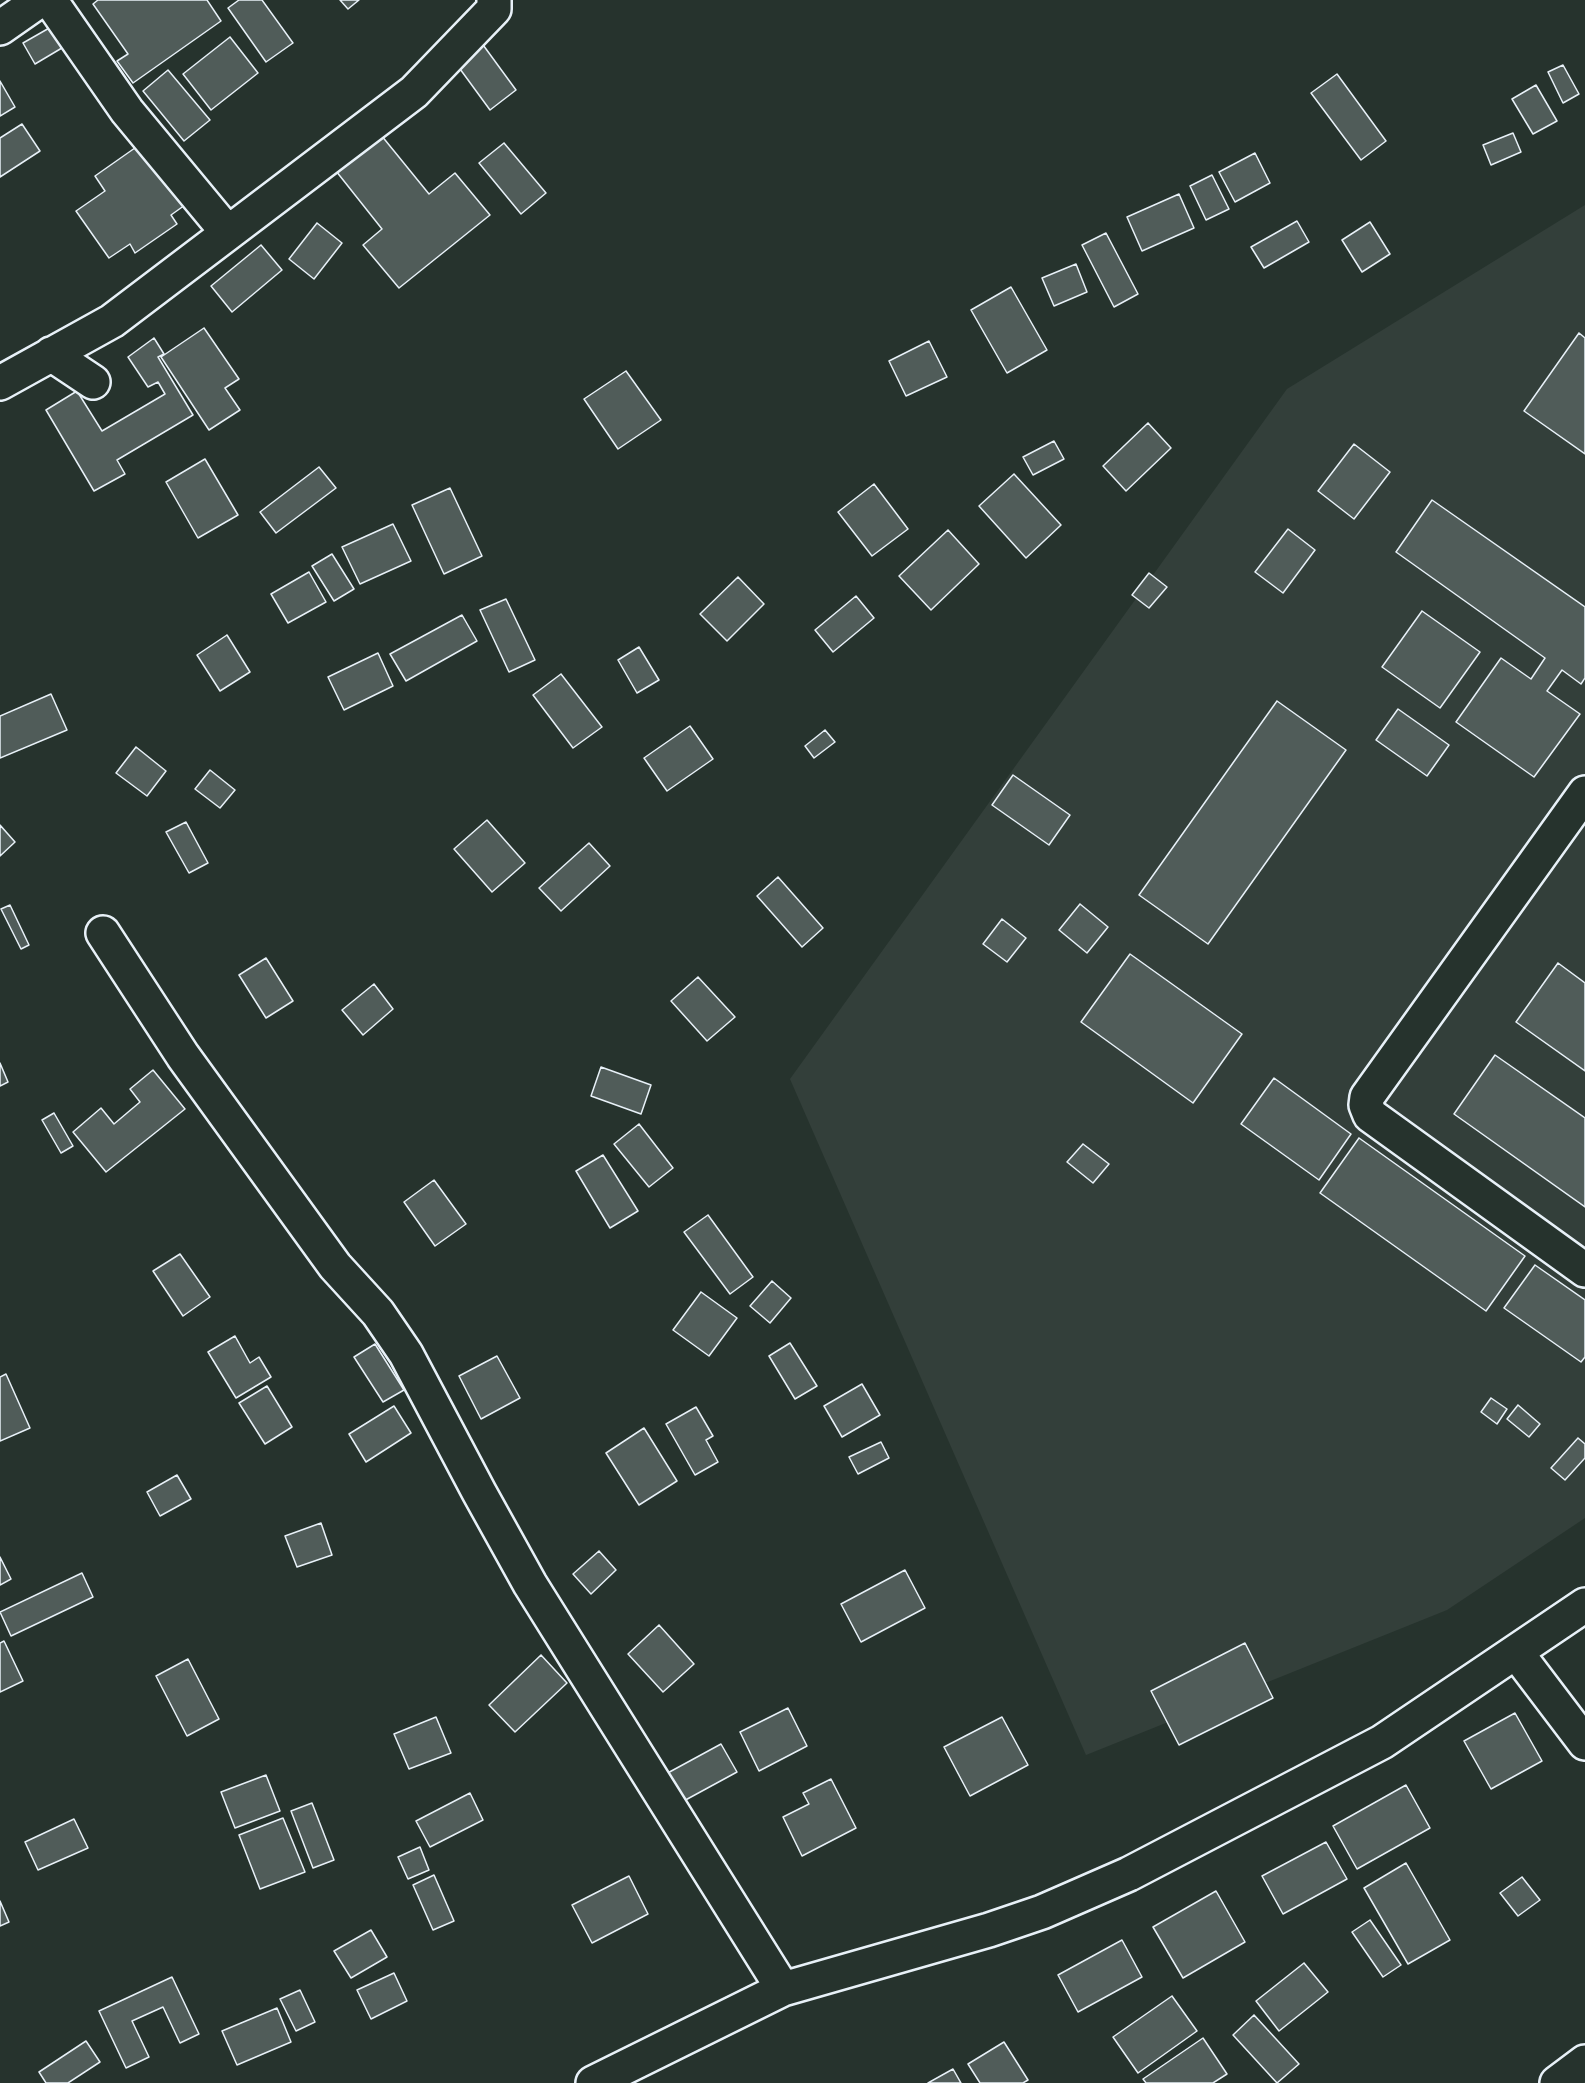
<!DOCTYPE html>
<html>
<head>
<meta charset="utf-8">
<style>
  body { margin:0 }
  canvas { display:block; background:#26332d }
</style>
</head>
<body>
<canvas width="1585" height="2083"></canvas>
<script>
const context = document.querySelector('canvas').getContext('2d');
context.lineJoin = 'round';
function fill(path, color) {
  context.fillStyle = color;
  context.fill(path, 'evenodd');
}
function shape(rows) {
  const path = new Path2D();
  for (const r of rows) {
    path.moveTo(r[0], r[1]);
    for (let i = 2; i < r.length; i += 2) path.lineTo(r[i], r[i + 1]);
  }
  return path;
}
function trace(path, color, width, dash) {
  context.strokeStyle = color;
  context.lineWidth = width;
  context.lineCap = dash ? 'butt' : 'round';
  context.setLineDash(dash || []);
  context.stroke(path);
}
const built = shape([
  [1585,205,1585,1518,1447,1610,1086,1755,790,1079,1287,389]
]);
const building = shape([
  [98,0,207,0,221,21,133,83,117,61,128,54,93,4,98,0],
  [239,0,262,0,293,43,266,62,228,8,239,0],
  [340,0,359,0,348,9,340,0],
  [65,19,77,39,35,64,23,43,65,19],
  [230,37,258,73,211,110,183,74,230,37],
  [478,38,516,90,490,110,452,58,478,38],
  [1563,65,1579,94,1563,103,1548,72,1563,65],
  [168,70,210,120,184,141,143,91,168,70],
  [1337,74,1386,141,1361,160,1311,93,1337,74],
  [0,81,15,107,0,116,0,81],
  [1536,85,1557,121,1533,134,1512,99,1536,85],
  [22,124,40,151,0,177,0,138,22,124],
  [1513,133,1521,152,1491,165,1483,145,1513,133],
  [381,135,429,194,455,173,490,215,399,288,363,245,382,229,336,171,381,135],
  [142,143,185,205,171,215,177,224,135,253,130,244,109,258,76,211,105,191,95,176,142,143],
  [504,143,546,193,521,214,479,163,504,143],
  [1255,153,1270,183,1235,202,1219,172,1255,153],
  [1212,175,1229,209,1206,220,1190,186,1212,175],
  [1179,194,1194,228,1142,251,1127,217,1179,194],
  [1297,221,1309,242,1264,268,1251,247,1297,221],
  [1370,222,1390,254,1362,272,1342,240,1370,222],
  [317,223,342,243,314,279,289,259,317,223],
  [1106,233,1138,294,1114,307,1082,245,1106,233],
  [261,245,282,270,232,312,211,286,261,245],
  [1076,264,1087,292,1054,306,1042,278,1076,264],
  [1011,287,1047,350,1007,373,971,310,1011,287],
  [204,328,239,379,225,388,240,410,209,430,161,357,204,328],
  [1579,333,1585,338,1585,454,1524,411,1579,333],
  [154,338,164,354,158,357,193,415,117,460,125,474,94,491,46,410,77,391,102,431,165,394,158,382,148,387,128,357,154,338],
  [929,341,947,377,906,396,889,361,929,341],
  [626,371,661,420,618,449,584,399,626,371],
  [1148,423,1171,448,1126,491,1103,466,1148,423],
  [1054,441,1064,459,1033,475,1023,457,1054,441],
  [1354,444,1390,472,1354,519,1318,491,1354,444],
  [205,459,238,515,198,538,166,482,205,459],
  [319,467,336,488,276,533,260,512,319,467],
  [1014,474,1061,525,1026,558,979,506,1014,474],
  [874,484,908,529,872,556,838,512,874,484],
  [450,488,482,556,444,574,412,505,450,488],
  [1432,500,1585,607,1585,678,1581,684,1562,670,1547,691,1580,714,1534,777,1456,722,1501,658,1531,679,1545,658,1396,552,1432,500],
  [393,524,411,561,360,584,342,547,393,524],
  [1288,529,1315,550,1283,593,1255,572,1288,529],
  [948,530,979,564,931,610,899,576,948,530],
  [332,554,354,589,334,601,312,566,332,554],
  [309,572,326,602,288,623,271,594,309,572],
  [1149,573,1167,587,1149,608,1132,595,1149,573],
  [738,577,764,604,727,641,700,614,738,577],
  [856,596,874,618,833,652,815,630,856,596],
  [506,599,535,660,509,672,480,610,506,599],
  [1422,611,1480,652,1440,708,1382,667,1422,611],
  [462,615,477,641,406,681,390,654,462,615],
  [227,635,250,672,220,691,197,655,227,635],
  [639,647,659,680,637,693,618,660,639,647],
  [378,653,393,686,344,710,328,677,378,653],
  [561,674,602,727,573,748,533,695,561,674],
  [51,694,67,730,0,758,0,716,51,694],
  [1277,701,1346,750,1208,944,1139,895,1277,701],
  [1398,709,1449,745,1427,776,1376,740,1398,709],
  [690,726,713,759,667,791,644,758,690,726],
  [825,730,835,742,814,758,805,746,825,730],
  [136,747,166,771,147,796,116,773,136,747],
  [210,770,235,790,220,808,195,789,210,770],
  [1013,775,1070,815,1049,845,992,805,1013,775],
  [487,820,525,863,492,892,454,849,487,820],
  [186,822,208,863,189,873,166,832,186,822],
  [0,825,15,842,0,856,0,825],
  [589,843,610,866,561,911,539,888,589,843],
  [778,877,823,928,802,947,757,896,778,877],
  [1080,904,1108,927,1087,953,1059,930,1080,904],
  [10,905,29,945,21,949,1,909,10,905],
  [1002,919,1026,938,1007,962,983,944,1002,919],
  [1130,954,1242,1034,1193,1103,1081,1022,1130,954],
  [266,958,293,1001,266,1018,239,975,266,958],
  [1558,963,1585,983,1585,1071,1516,1022,1558,963],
  [698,977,735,1017,707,1041,671,1001,698,977],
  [374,984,393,1009,363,1035,342,1010,374,984],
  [1495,1055,1585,1118,1585,1207,1454,1114,1495,1055],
  [0,1063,8,1082,0,1086,0,1063],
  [601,1067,651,1085,641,1114,591,1096,601,1067],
  [153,1070,185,1109,106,1172,73,1132,101,1108,114,1124,140,1102,130,1089,153,1070],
  [1274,1078,1351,1134,1319,1180,1241,1124,1274,1078],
  [54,1113,73,1146,61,1153,42,1120,54,1113],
  [639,1124,673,1168,649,1187,614,1144,639,1124],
  [1359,1138,1525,1256,1486,1311,1320,1193,1359,1138],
  [1083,1144,1109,1164,1093,1183,1067,1162,1083,1144],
  [603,1155,638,1211,610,1228,576,1171,603,1155],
  [434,1180,466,1224,435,1246,404,1202,434,1180],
  [708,1215,753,1277,730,1294,684,1232,708,1215],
  [180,1254,210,1297,183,1316,153,1271,180,1254],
  [1535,1265,1585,1300,1585,1357,1581,1362,1504,1308,1535,1265],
  [772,1281,791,1298,770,1323,750,1306,772,1281],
  [701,1292,737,1318,709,1356,673,1330,701,1292],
  [235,1336,250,1363,259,1357,271,1377,236,1398,208,1352,235,1336],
  [790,1343,817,1386,795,1399,769,1356,790,1343],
  [375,1344,404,1390,383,1402,354,1357,375,1344],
  [497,1356,520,1398,481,1419,459,1376,497,1356],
  [6,1374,30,1428,0,1441,0,1377,6,1374],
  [862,1384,880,1415,842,1437,824,1406,862,1384],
  [267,1386,292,1427,265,1444,239,1403,267,1386],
  [1491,1398,1507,1409,1497,1424,1481,1412,1491,1398],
  [1518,1405,1540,1424,1529,1437,1507,1419,1518,1405],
  [394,1406,411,1433,366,1462,349,1434,394,1406],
  [696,1407,713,1436,706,1440,718,1462,695,1475,666,1424,696,1407],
  [644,1428,677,1481,639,1505,606,1453,644,1428],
  [1578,1438,1585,1444,1585,1458,1565,1480,1551,1468,1578,1438],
  [881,1442,889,1458,858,1474,849,1457,881,1442],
  [177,1475,191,1499,160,1516,147,1492,177,1475],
  [321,1523,332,1555,297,1567,285,1536,321,1523],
  [599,1551,616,1570,591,1594,573,1574,599,1551],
  [0,1557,11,1579,0,1585,0,1557],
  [905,1570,925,1608,861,1642,841,1604,905,1570],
  [82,1573,93,1597,11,1636,0,1612,82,1573],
  [659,1625,694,1664,663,1692,628,1654,659,1625],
  [4,1641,23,1681,0,1692,0,1643,4,1641],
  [1245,1643,1273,1698,1179,1745,1151,1691,1245,1643],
  [541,1655,567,1683,515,1732,489,1705,541,1655],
  [188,1659,219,1719,187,1736,156,1676,188,1659],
  [788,1708,807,1746,759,1771,740,1732,788,1708],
  [1515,1713,1542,1761,1491,1789,1464,1741,1515,1713],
  [436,1717,451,1753,409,1769,394,1734,436,1717],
  [1002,1717,1028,1765,970,1796,944,1747,1002,1717],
  [721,1744,737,1772,680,1803,664,1775,721,1744],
  [266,1775,280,1811,235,1828,221,1792,266,1775],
  [831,1779,856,1828,802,1856,783,1817,809,1804,803,1793,831,1779],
  [1406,1785,1430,1828,1357,1869,1333,1826,1406,1785],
  [470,1793,483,1820,430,1847,416,1821,470,1793],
  [312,1803,334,1860,313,1868,291,1811,312,1803],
  [283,1818,305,1872,260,1889,239,1835,283,1818],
  [74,1819,88,1848,38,1870,25,1842,74,1819],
  [1326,1842,1347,1879,1283,1914,1262,1876,1326,1842],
  [420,1847,429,1870,408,1879,398,1857,420,1847],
  [1406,1863,1450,1940,1408,1964,1364,1888,1406,1863],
  [434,1875,454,1921,433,1930,413,1885,434,1875],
  [629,1876,648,1914,592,1943,572,1905,629,1876],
  [1522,1877,1540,1900,1518,1916,1500,1893,1522,1877],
  [1216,1891,1245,1942,1183,1978,1153,1927,1216,1891],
  [0,1901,9,1922,0,1926,0,1901],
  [1370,1920,1401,1965,1383,1977,1352,1932,1370,1920],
  [371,1930,387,1957,351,1978,334,1951,371,1930],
  [1122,1940,1142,1977,1078,2012,1058,1975,1122,1940],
  [1304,1963,1328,1992,1279,2031,1256,2001,1304,1963],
  [394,1973,407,2001,371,2019,357,1990,394,1973],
  [172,1977,199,2034,180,2043,163,2007,132,2021,149,2057,126,2068,99,2011,172,1977],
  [300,1990,315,2022,296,2031,280,1999,300,1990],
  [1172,1996,1197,2031,1138,2073,1113,2037,1172,1996],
  [277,2008,291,2042,237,2065,222,2031,277,2008],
  [1254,2015,1299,2064,1277,2083,1233,2035,1254,2015],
  [1203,2038,1227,2074,1213,2083,1146,2083,1143,2079,1203,2038],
  [86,2041,100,2062,68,2083,46,2083,39,2072,86,2041],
  [1004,2042,1028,2080,1023,2083,980,2083,968,2064,1004,2042],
  [953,2069,961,2083,928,2083,953,2069]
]);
const minor = shape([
  [50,0,127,111,228,233],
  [0,28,40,0],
  [51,354,93,382],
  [0,383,112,321,414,92,494,9,494,0],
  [1585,793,1367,1097,1366,1105,1370,1115,1585,1270],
  [103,933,183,1056,335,1266,378,1313,406,1354,479,1492,530,1584,783,1989],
  [1516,1652,1585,1743],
  [593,2083,783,1989,989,1930,1042,1912,1129,1874,1382,1742,1585,1605],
  [1557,2083,1585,2062]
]);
fill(built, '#333f3a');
fill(building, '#505c59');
trace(building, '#e8f1f8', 1.5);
trace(minor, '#e8f1f8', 38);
trace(minor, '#26332d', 33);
</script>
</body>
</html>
